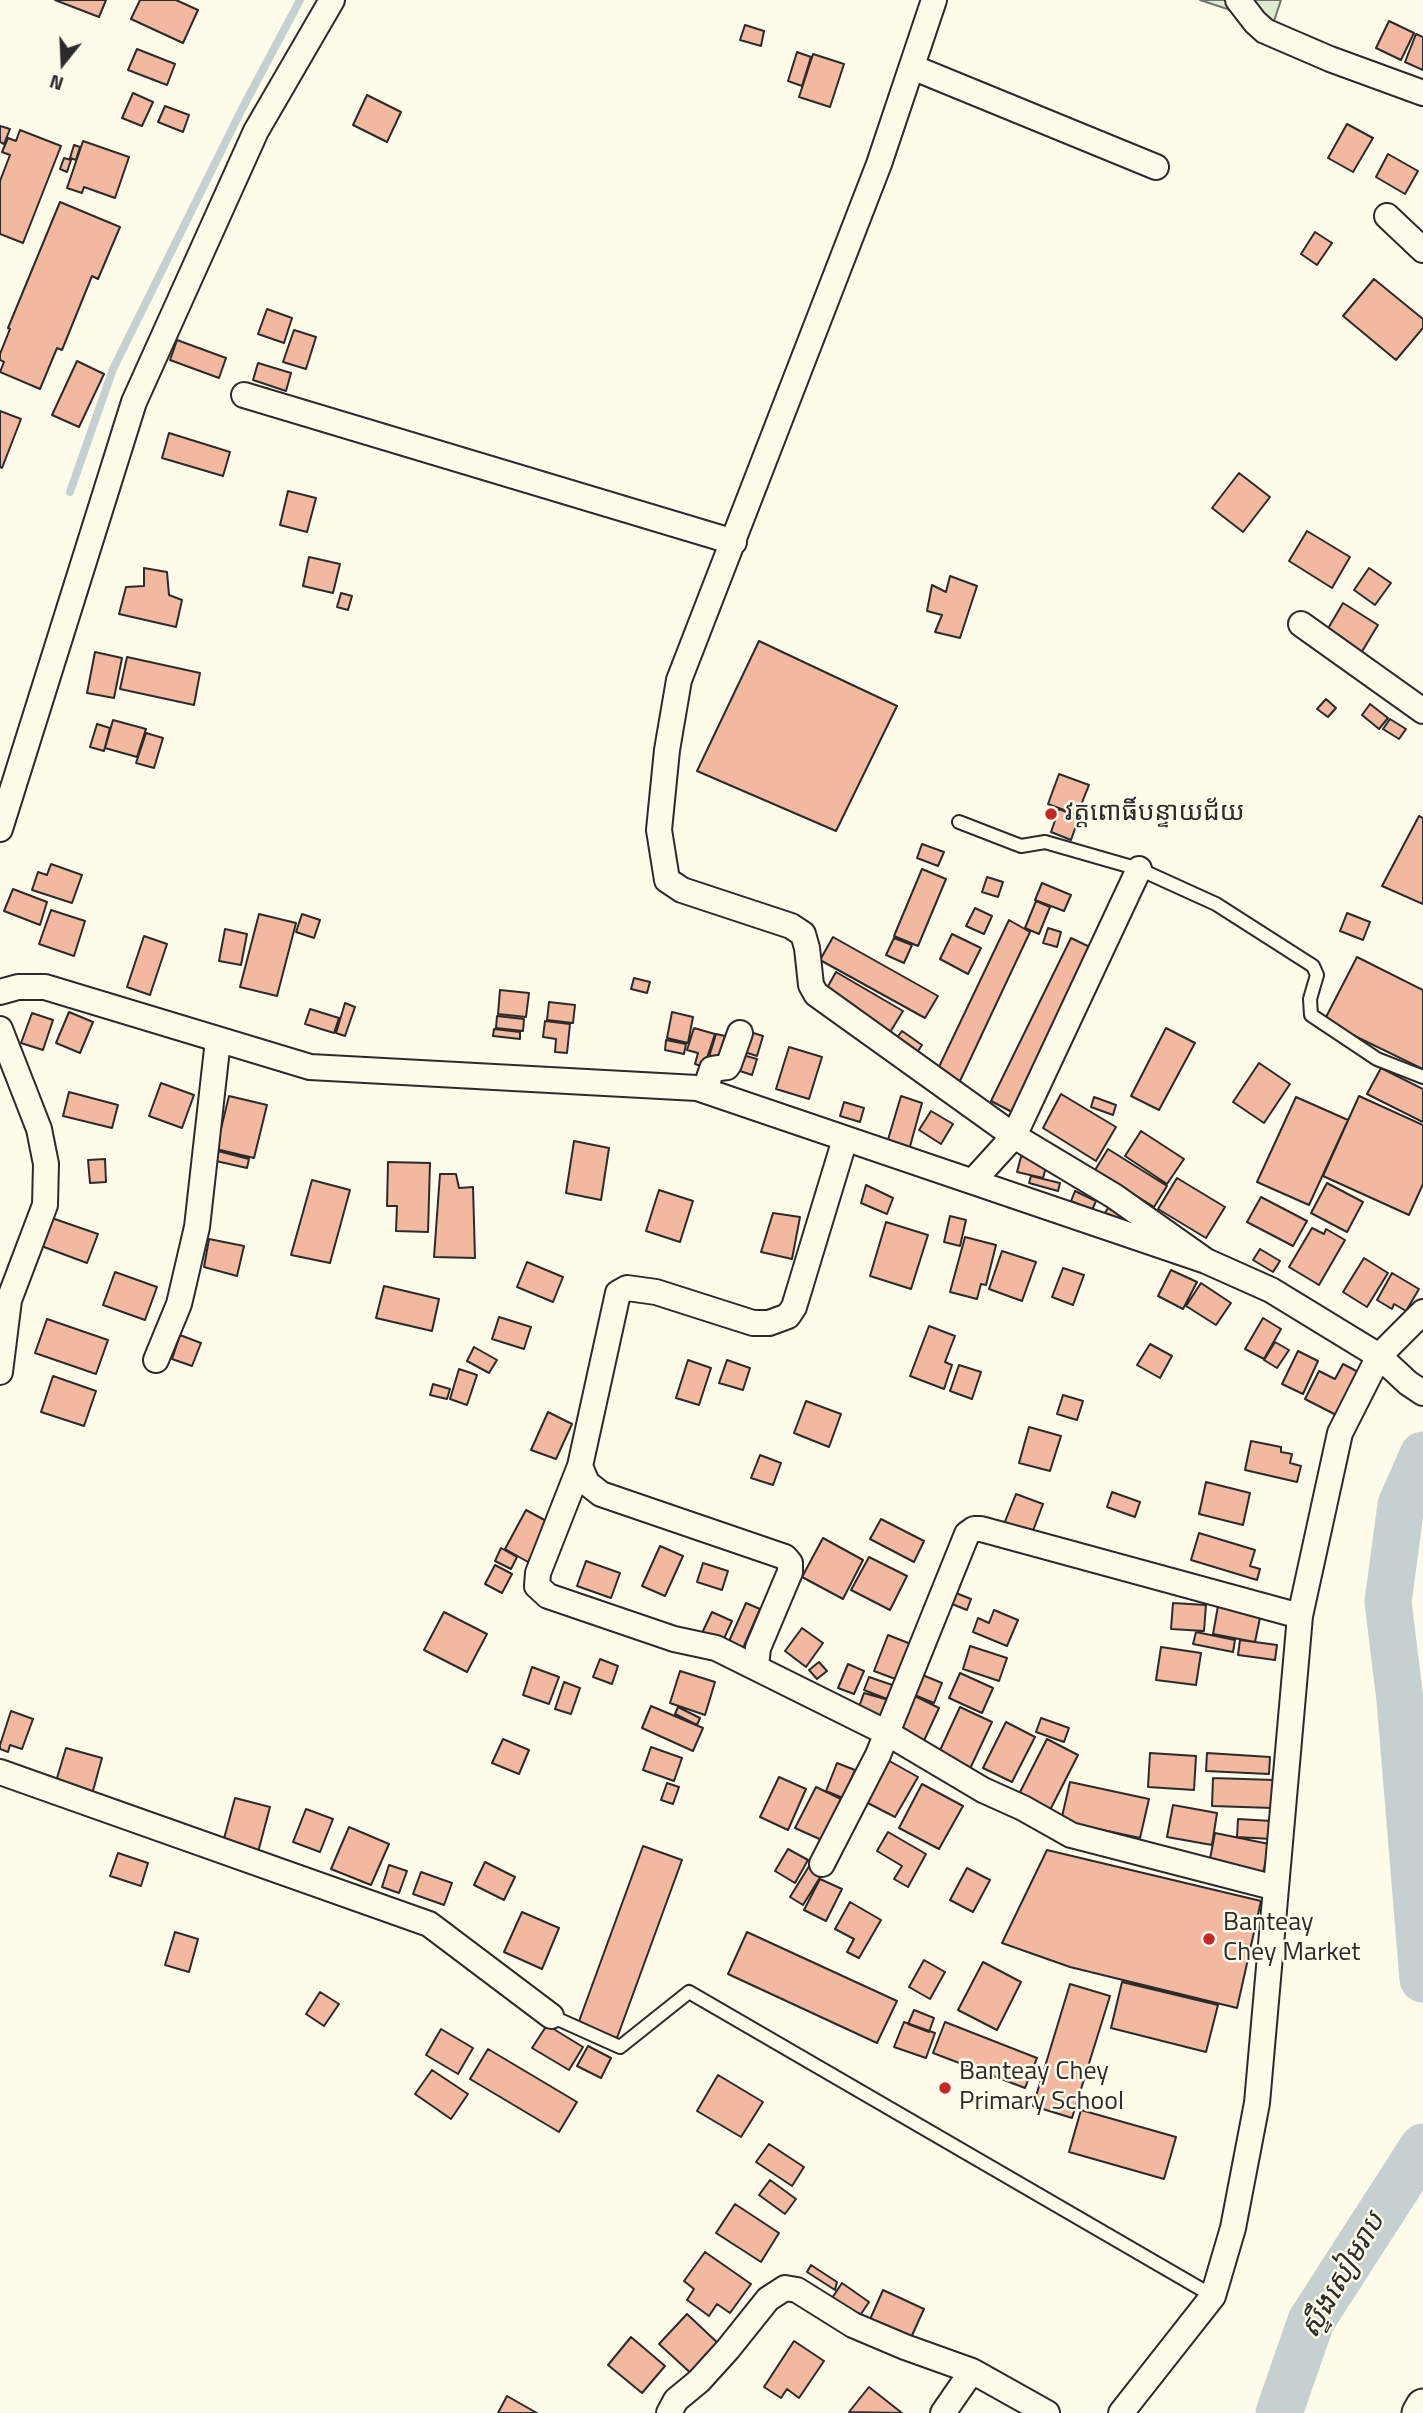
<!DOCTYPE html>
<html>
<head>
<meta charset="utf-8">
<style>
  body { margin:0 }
  #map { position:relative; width:1423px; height:2413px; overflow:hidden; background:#fdfbea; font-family:"Titillium Web",sans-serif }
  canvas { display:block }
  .north { position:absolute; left:28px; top:28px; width:70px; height:70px; -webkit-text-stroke:5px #fdfbea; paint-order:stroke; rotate:198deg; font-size:19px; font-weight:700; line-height:28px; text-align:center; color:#2b2b2b }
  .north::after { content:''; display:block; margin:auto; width:24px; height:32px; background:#2b2b2b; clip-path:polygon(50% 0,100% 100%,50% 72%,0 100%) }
</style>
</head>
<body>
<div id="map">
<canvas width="1423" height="2413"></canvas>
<div class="north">N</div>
</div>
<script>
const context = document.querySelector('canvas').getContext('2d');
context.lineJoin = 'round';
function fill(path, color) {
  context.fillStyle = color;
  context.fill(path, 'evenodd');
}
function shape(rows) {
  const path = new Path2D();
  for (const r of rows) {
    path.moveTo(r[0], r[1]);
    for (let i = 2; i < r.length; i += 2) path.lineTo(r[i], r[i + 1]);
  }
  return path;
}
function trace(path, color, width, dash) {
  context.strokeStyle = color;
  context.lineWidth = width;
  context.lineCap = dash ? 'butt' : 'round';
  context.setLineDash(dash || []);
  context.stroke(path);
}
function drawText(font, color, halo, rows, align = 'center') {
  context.font = font + ' "Titillium Web","Noto Sans Khmer",sans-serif';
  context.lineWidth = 5;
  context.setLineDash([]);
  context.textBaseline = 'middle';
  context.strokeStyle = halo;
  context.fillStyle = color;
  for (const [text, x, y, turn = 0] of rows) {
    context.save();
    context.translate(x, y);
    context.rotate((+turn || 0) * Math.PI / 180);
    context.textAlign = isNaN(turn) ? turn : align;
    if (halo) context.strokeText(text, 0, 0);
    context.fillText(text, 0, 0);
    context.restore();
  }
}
const green = shape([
  [1200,0,1281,0,1273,24,1200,0]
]);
const stream = shape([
  [70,492,113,369,242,109,300,0]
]);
const river = shape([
  [1423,1455,1401,1505,1388,1602,1400,1700,1423,1979],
  [1279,2413,1311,2321,1423,2147]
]);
const building = shape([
  [55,0,106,0,99,17,55,0],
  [140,0,176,0,198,10,183,43,131,19,140,0],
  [1389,21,1414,33,1401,60,1376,48,1389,21],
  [745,25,764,31,761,46,740,40,745,25],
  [1416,34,1423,37,1423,70,1405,62,1416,34],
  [137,49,175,64,167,85,128,70,137,49],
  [797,52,811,57,802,86,788,81,797,52],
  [813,54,844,64,830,107,799,97,813,54],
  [133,93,153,102,142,126,122,118,133,93],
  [367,95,401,112,387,142,353,125,367,95],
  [165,106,189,115,183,132,158,122,165,106],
  [1347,124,1373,138,1353,172,1328,158,1347,124],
  [0,126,10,129,4,144,0,142,0,126],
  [20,130,61,146,23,243,0,234,0,181,10,155,2,152,8,138,16,141,20,130],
  [83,141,129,157,115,198,84,187,82,193,67,188,83,141],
  [74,145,80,147,76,160,70,158,74,145],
  [1388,154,1418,171,1405,194,1376,177,1388,154],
  [64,158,71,160,67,172,60,169,64,158],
  [60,202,120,227,98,279,92,276,62,350,57,348,40,389,0,372,4,362,0,360,0,354,10,329,8,328,60,202],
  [1315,232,1332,243,1317,265,1301,254,1315,232],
  [1374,279,1423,319,1423,328,1396,360,1343,316,1374,279],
  [267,309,292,318,284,343,258,334,267,309],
  [294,330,316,337,306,369,283,362,294,330],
  [177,340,226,358,219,378,170,360,177,340],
  [77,361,104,374,79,427,52,415,77,361],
  [258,363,291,373,286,391,253,380,258,363],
  [0,411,21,419,2,468,0,467,0,411],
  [169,433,230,452,223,476,162,458,169,433],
  [1239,473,1270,497,1243,532,1212,508,1239,473],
  [288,491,316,498,307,532,280,525,288,491],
  [1307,531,1350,557,1332,588,1289,561,1307,531],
  [309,557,340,564,333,593,303,586,309,557],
  [144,568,167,572,169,595,182,600,176,627,119,614,126,587,144,586,144,568],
  [1369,568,1391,583,1375,605,1354,590,1369,568],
  [950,576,977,586,960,638,935,632,942,615,927,611,932,585,946,592,950,576],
  [341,593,352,596,348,610,337,607,341,593],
  [1343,603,1378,625,1358,658,1323,637,1343,603],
  [759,641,897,706,836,831,697,771,759,641],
  [95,652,122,658,114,698,87,693,95,652],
  [127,657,200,673,194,705,120,689,127,657],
  [1326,699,1336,708,1328,717,1317,709,1326,699],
  [1370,704,1388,718,1379,729,1362,715,1370,704],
  [1390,719,1406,729,1399,739,1383,729,1390,719],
  [113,720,146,729,137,757,105,748,113,720],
  [97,724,110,728,104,751,90,747,97,724],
  [146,733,163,738,154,768,136,763,146,733],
  [1059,774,1089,785,1077,815,1048,804,1059,774],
  [1059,809,1079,817,1071,840,1051,832,1059,809],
  [1419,816,1423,818,1423,904,1382,886,1419,816],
  [922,844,944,852,938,866,917,858,922,844],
  [51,864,82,875,72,903,32,890,38,872,47,875,51,864],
  [922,869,946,879,918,946,894,936,922,869],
  [987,877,1003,882,998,897,982,892,987,877],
  [1042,883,1071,895,1064,911,1035,900,1042,883],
  [13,889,47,902,40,925,4,911,13,889],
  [1036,901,1050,907,1039,934,1025,928,1036,901],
  [975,908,992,916,984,934,966,926,975,908],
  [51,910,85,921,74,956,39,944,51,910],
  [1347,913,1370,922,1363,940,1340,931,1347,913],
  [259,914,296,923,277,996,240,987,259,914],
  [302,914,320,920,314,938,296,932,302,914],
  [1009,920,1030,932,960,1081,937,1071,1009,920],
  [1048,928,1061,932,1057,947,1043,943,1048,928],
  [225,929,247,934,241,965,219,961,225,929],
  [952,934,981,948,968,974,940,959,952,934],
  [144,936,167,944,150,995,127,987,144,936],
  [833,937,938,996,925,1018,820,960,833,937],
  [894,938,912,945,904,963,886,955,894,938],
  [1071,938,1094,949,1014,1113,991,1101,1071,938],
  [1357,957,1423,990,1423,1069,1324,1021,1357,957],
  [836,972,903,1011,889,1034,823,995,836,972],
  [634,978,650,982,647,993,631,989,634,978],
  [500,990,529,993,526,1017,498,1014,500,990],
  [549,1002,575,1005,573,1023,547,1020,549,1002],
  [345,1003,355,1007,345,1036,336,1033,345,1003],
  [310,1009,339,1018,334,1033,305,1024,310,1009],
  [69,1012,93,1022,80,1053,56,1043,69,1012],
  [672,1012,693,1017,688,1043,667,1038,672,1012],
  [32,1013,53,1020,43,1050,21,1043,32,1013],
  [497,1016,524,1019,523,1031,496,1028,497,1016],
  [545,1021,570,1024,567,1053,555,1052,556,1039,543,1037,545,1021],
  [694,1028,715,1034,704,1067,695,1064,698,1053,687,1050,694,1028],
  [1166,1028,1195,1043,1159,1110,1131,1096,1166,1028],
  [494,1029,520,1032,520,1039,493,1036,494,1029],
  [744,1030,763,1036,757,1056,738,1050,744,1030],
  [902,1031,922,1045,916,1054,895,1040,902,1031],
  [716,1034,725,1036,718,1060,709,1057,716,1034],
  [666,1040,686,1044,684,1054,665,1050,666,1040],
  [789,1047,822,1057,809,1099,776,1089,789,1047],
  [739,1054,757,1059,752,1075,734,1069,739,1054],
  [1259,1063,1290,1084,1264,1123,1233,1102,1259,1063],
  [1381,1068,1423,1089,1423,1122,1367,1094,1381,1068],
  [161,1083,194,1095,182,1128,149,1116,161,1083],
  [69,1092,118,1105,112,1128,63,1116,69,1092],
  [1061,1094,1116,1127,1096,1161,1043,1128,1061,1094],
  [229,1096,267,1105,254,1158,216,1149,229,1096],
  [901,1096,922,1103,909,1150,887,1143,901,1096],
  [1359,1096,1423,1125,1423,1184,1409,1215,1323,1176,1359,1096],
  [1094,1097,1116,1105,1113,1115,1091,1107,1094,1097],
  [1296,1097,1348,1120,1309,1205,1257,1182,1296,1097],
  [844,1102,864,1108,860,1122,840,1116,844,1102],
  [931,1111,953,1124,941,1144,919,1130,931,1111],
  [1141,1131,1184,1159,1167,1184,1125,1156,1141,1131],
  [574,1141,609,1148,601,1200,566,1193,574,1141],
  [1108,1149,1167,1186,1154,1207,1095,1170,1108,1149],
  [218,1151,249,1159,247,1168,216,1161,218,1151],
  [1022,1153,1048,1160,1043,1178,1017,1172,1022,1153],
  [105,1159,106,1182,90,1183,88,1160,105,1159],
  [388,1162,430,1163,428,1232,396,1231,397,1206,387,1206,388,1162],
  [440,1174,456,1174,459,1188,473,1187,475,1258,434,1257,440,1174],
  [1031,1176,1060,1183,1058,1191,1029,1183,1031,1176],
  [1177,1178,1225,1207,1206,1238,1158,1209,1177,1178],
  [312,1180,350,1190,330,1263,291,1255,312,1180],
  [1327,1183,1363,1202,1347,1232,1311,1213,1327,1183],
  [866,1185,893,1198,887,1214,861,1203,866,1185],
  [659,1190,693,1201,680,1242,646,1231,659,1190],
  [1075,1191,1096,1201,1092,1210,1071,1201,1075,1191],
  [1261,1197,1307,1221,1293,1246,1247,1222,1261,1197],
  [1111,1204,1130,1218,1122,1230,1102,1217,1111,1204],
  [773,1213,800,1217,792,1259,761,1252,773,1213],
  [46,1216,98,1234,87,1263,36,1244,46,1216],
  [950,1216,966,1220,960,1246,944,1242,950,1216],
  [886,1222,928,1235,911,1289,870,1276,886,1222],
  [1312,1228,1324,1234,1326,1229,1345,1240,1319,1285,1289,1267,1312,1228],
  [965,1237,996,1245,986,1285,981,1284,977,1299,950,1292,965,1237],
  [209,1239,244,1246,237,1276,204,1267,209,1239],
  [1260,1249,1280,1261,1273,1272,1253,1260,1260,1249],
  [1002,1251,1036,1262,1022,1301,989,1289,1002,1251],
  [1364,1258,1388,1273,1367,1307,1343,1292,1364,1258],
  [527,1262,563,1277,553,1302,517,1287,527,1262],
  [1063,1268,1084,1275,1073,1305,1052,1297,1063,1268],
  [1171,1270,1197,1282,1183,1309,1158,1296,1171,1270],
  [115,1272,157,1287,145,1320,103,1305,115,1272],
  [1392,1273,1419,1289,1406,1311,1394,1304,1392,1309,1377,1300,1392,1273],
  [1201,1283,1231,1303,1216,1325,1186,1306,1201,1283],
  [384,1286,439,1299,432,1331,376,1318,384,1286],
  [499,1317,531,1327,524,1349,492,1339,499,1317],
  [1263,1318,1281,1329,1264,1359,1245,1349,1263,1318],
  [47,1319,108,1340,96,1374,35,1353,47,1319],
  [929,1326,955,1336,945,1362,952,1365,944,1389,910,1376,929,1326],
  [180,1335,201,1343,192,1366,172,1359,180,1335],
  [1275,1342,1289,1350,1277,1368,1264,1360,1275,1342],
  [1150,1344,1172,1356,1160,1378,1137,1365,1150,1344],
  [474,1347,497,1360,489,1373,467,1361,474,1347],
  [1298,1351,1318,1361,1303,1394,1282,1384,1298,1351],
  [688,1360,711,1368,699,1405,676,1398,688,1360],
  [727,1360,750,1368,743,1390,719,1383,727,1360],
  [1343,1364,1364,1375,1342,1418,1305,1399,1319,1371,1335,1379,1343,1364],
  [959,1365,981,1372,972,1399,950,1391,959,1365],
  [459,1369,477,1375,467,1405,450,1399,459,1369],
  [53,1376,96,1391,84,1426,41,1412,53,1376],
  [433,1384,450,1389,447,1399,430,1395,433,1384],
  [1063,1395,1083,1401,1077,1420,1057,1414,1063,1395],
  [806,1401,841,1414,829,1447,794,1433,806,1401],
  [548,1412,572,1424,556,1459,531,1450,548,1412],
  [1029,1427,1061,1436,1050,1471,1019,1463,1029,1427],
  [1251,1441,1281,1447,1281,1452,1292,1454,1290,1463,1301,1466,1297,1482,1245,1470,1251,1441],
  [760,1455,781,1463,773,1485,751,1478,760,1455],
  [1206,1482,1250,1493,1243,1525,1199,1514,1206,1482],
  [1112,1492,1140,1502,1135,1517,1107,1507,1112,1492],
  [1016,1494,1043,1504,1030,1539,1002,1529,1016,1494],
  [526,1510,550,1523,528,1562,505,1549,526,1510],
  [881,1519,924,1541,914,1562,870,1539,881,1519],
  [1199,1533,1255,1550,1250,1566,1260,1569,1257,1580,1191,1560,1199,1533],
  [823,1538,863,1560,843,1599,802,1577,823,1538],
  [660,1546,683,1556,665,1596,642,1586,660,1546],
  [501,1548,517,1557,511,1569,495,1561,501,1548],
  [869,1557,907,1576,890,1610,851,1590,869,1557],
  [586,1561,620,1573,611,1598,577,1586,586,1561],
  [703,1563,728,1571,722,1590,697,1582,703,1563],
  [495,1565,512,1574,502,1593,485,1584,495,1565],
  [956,1593,971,1599,967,1610,952,1604,956,1593],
  [746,1603,760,1609,740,1655,726,1648,746,1603],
  [1173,1603,1206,1605,1204,1631,1171,1629,1173,1603],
  [1218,1606,1261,1613,1255,1642,1213,1634,1218,1606],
  [994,1610,1018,1620,1007,1646,973,1632,978,1618,989,1623,994,1610],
  [444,1612,487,1634,467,1672,424,1650,444,1612],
  [712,1612,732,1621,722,1643,702,1633,712,1612],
  [802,1628,823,1643,806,1667,785,1651,802,1628],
  [1196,1632,1235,1640,1233,1652,1193,1644,1196,1632],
  [888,1635,911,1644,898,1680,874,1671,888,1635],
  [1240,1640,1277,1645,1275,1660,1238,1655,1240,1640],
  [970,1646,1007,1658,999,1681,963,1669,970,1646],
  [1161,1647,1201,1653,1196,1685,1156,1680,1161,1647],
  [600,1659,618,1666,612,1684,593,1677,600,1659],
  [819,1662,827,1671,817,1679,809,1670,819,1662],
  [848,1664,864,1671,854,1694,838,1688,848,1664],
  [532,1667,559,1677,549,1704,523,1695,532,1667],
  [680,1671,715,1682,705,1715,670,1703,680,1671],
  [960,1673,993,1688,982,1713,949,1698,960,1673],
  [920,1674,942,1683,934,1703,912,1694,920,1674],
  [869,1677,898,1687,892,1701,864,1690,869,1677],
  [564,1682,580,1688,571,1714,555,1709,564,1682],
  [907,1692,939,1708,921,1747,888,1731,907,1692],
  [864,1693,892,1701,883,1725,856,1715,864,1693],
  [651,1706,703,1728,693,1751,642,1728,651,1706],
  [678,1707,700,1718,697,1725,675,1714,678,1707],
  [960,1707,992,1722,968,1773,936,1759,960,1707],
  [11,1711,33,1719,22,1749,10,1745,8,1752,0,1749,0,1745,11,1711],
  [1041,1718,1069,1728,1064,1742,1036,1732,1041,1718],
  [1006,1722,1035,1737,1012,1782,983,1768,1006,1722],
  [503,1739,529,1750,519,1774,492,1763,503,1739],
  [1047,1739,1078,1755,1047,1816,1016,1800,1047,1739],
  [651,1747,682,1758,674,1781,643,1770,651,1747],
  [66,1748,102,1758,91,1798,54,1788,66,1748],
  [1150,1753,1196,1756,1194,1790,1148,1787,1150,1753],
  [1207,1753,1270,1757,1269,1774,1206,1771,1207,1753],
  [884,1758,918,1777,895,1817,862,1800,884,1758],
  [837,1763,855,1770,843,1798,826,1791,837,1763],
  [779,1777,806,1789,788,1830,760,1817,779,1777],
  [1213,1778,1274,1780,1273,1808,1212,1806,1213,1778],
  [1070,1782,1149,1799,1140,1838,1061,1821,1070,1782],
  [667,1783,679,1787,673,1804,661,1800,667,1783],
  [922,1784,963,1806,939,1849,899,1828,922,1784],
  [816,1787,841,1799,824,1841,795,1828,816,1787],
  [235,1798,270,1807,257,1856,222,1846,235,1798],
  [1173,1805,1217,1813,1212,1845,1167,1837,1173,1805],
  [306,1809,333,1819,320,1852,293,1842,306,1809],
  [1238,1819,1272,1821,1271,1839,1237,1837,1238,1819],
  [349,1827,389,1844,371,1885,331,1869,349,1827],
  [888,1832,926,1854,908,1887,894,1879,902,1866,877,1851,888,1832],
  [1215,1833,1269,1844,1262,1879,1208,1869,1215,1833],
  [643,1846,682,1860,617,2038,578,2024,643,1846],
  [788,1849,808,1860,795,1883,775,1871,788,1849],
  [1047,1850,1261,1901,1237,2008,1070,1967,1002,1943,1047,1850],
  [118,1853,148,1863,141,1886,110,1876,118,1853],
  [485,1862,515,1877,504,1900,474,1885,485,1862],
  [811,1863,824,1871,803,1905,790,1897,811,1863],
  [389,1865,407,1871,399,1893,382,1887,389,1865],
  [967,1868,990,1880,973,1912,950,1900,967,1868],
  [421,1872,452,1883,444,1905,413,1894,421,1872],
  [820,1879,842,1889,826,1921,804,1910,820,1879],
  [850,1902,881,1920,859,1958,847,1952,854,1939,835,1929,850,1902],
  [522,1912,559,1928,542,1969,504,1952,522,1912],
  [175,1932,198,1939,189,1972,165,1965,175,1932],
  [747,1932,897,2001,877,2043,728,1974,747,1932],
  [924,1960,945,1972,930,1999,909,1987,924,1960],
  [983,1962,1021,1982,997,2030,958,2010,983,1962],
  [1122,1982,1218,2005,1206,2052,1111,2028,1122,1982],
  [1070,1984,1110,1996,1072,2118,1033,2106,1070,1984],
  [320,1992,339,2004,324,2026,306,2014,320,1992],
  [914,2010,934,2018,929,2032,908,2024,914,2010],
  [904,2022,935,2033,926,2058,894,2047,904,2022],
  [945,2022,1037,2058,1025,2088,933,2053,945,2022],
  [547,2025,583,2047,569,2070,532,2048,547,2025],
  [441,2029,473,2048,458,2074,426,2055,441,2029],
  [588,2046,611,2058,601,2078,577,2066,588,2046],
  [488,2049,577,2102,559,2132,470,2079,488,2049],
  [432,2070,468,2094,451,2119,415,2094,432,2070],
  [718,2075,763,2102,741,2137,697,2111,718,2075],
  [1081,2110,1176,2137,1164,2179,1069,2152,1081,2110],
  [769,2144,804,2167,792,2186,756,2162,769,2144],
  [770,2180,796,2199,785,2214,759,2195,770,2180],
  [735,2204,779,2233,761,2262,716,2233,735,2204],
  [705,2252,751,2284,730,2313,717,2304,709,2316,687,2300,694,2289,684,2281,705,2252],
  [811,2265,837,2282,835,2290,807,2272,811,2265],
  [842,2283,869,2302,859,2317,832,2298,842,2283],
  [883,2290,924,2309,909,2342,868,2324,883,2290],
  [687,2314,722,2347,694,2376,659,2344,687,2314],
  [631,2337,665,2366,642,2393,608,2365,631,2337],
  [794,2341,824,2361,799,2398,787,2389,781,2398,764,2387,794,2341],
  [869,2387,902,2413,849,2412,869,2387],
  [507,2396,537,2413,498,2413,507,2396]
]);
const lane = shape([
  [959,822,1021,846,1045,842,1139,869,1216,904,1313,966,1317,975,1310,999,1311,1015,1377,1059,1423,1077],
  [551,2016,620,2047,689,1992,1213,2296]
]);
const street = shape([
  [934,0,879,164,679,680,667,750,659,830,667,880,682,890,791,926,803,934,807,948,811,985,816,994,1014,1136,1114,1196,1206,1261],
  [1238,0,1255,22,1265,31,1330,59,1423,93],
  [912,67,1156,167],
  [1387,216,1423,250],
  [244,395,734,542],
  [1301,624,1423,711],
  [0,829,134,402,256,131,332,0],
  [0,992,18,987,45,987,310,1067,697,1088,1206,1261,1271,1290,1379,1356,1408,1383,1423,1393],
  [0,1029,39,1129,46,1164,45,1205,9,1300,0,1372],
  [705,1090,712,1069,727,1067,729,1064,740,1033],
  [845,1139,794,1307,788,1316,769,1323,753,1323,656,1292,627,1288,618,1293,580,1466,538,1573,537,1586,548,1596,674,1639,716,1648,887,1733,983,1790,1023,1808,1071,1835,1276,1888],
  [974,1180,1014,1136,1139,869],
  [156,1360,179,1304,197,1227,218,1040],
  [580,1466,587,1483,601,1494,785,1557,790,1563,790,1572,758,1648,756,1666],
  [0,1772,429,1924,551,2016],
  [822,1864,878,1755,967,1534,974,1529,981,1529,1300,1616],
  [669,2413,676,2400,699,2381,728,2349,768,2299,785,2288,797,2290,853,2325,905,2347,972,2371,1047,2413],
  [943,2413,972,2371],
  [1121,2413,1213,2296,1233,2228,1257,2103,1300,1616,1340,1433,1379,1356,1423,1312]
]);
const secondary = shape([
  [1419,2413,1423,2406]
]);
const markers = [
  [1051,814,7,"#c62828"],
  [1209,1939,7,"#c62828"],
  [945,2088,7,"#c62828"]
];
const poiNames = [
  ["វត្តពោធិ៍បន្ទាយជ័យ",1065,814],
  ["Banteay",1223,1924],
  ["Chey Market",1223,1954],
  ["Banteay Chey",959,2073],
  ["Primary School",959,2103]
];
const waterNames = [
  ["ស្ទឹងសៀមរាប",1344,2276,-60]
];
fill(green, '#deebd1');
trace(green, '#74746e', 2);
trace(stream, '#c7d0d0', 8);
trace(river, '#c7d0d0', 47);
fill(building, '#f2b8a0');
trace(building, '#2b2b2b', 2);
trace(lane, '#2b2b2b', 16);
trace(street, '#2b2b2b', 28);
trace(secondary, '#2b2b2b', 37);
trace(lane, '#fdfbea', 12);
trace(street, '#fdfbea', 24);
trace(secondary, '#fdfbea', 33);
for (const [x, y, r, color] of markers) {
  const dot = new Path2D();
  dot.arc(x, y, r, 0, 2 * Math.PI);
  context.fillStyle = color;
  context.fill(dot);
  trace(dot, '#fdfbea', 2.5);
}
drawText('26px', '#2b2b2b', '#fdfbea', poiNames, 'left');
drawText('italic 28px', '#2b2b2b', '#fdfbea', waterNames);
</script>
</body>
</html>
